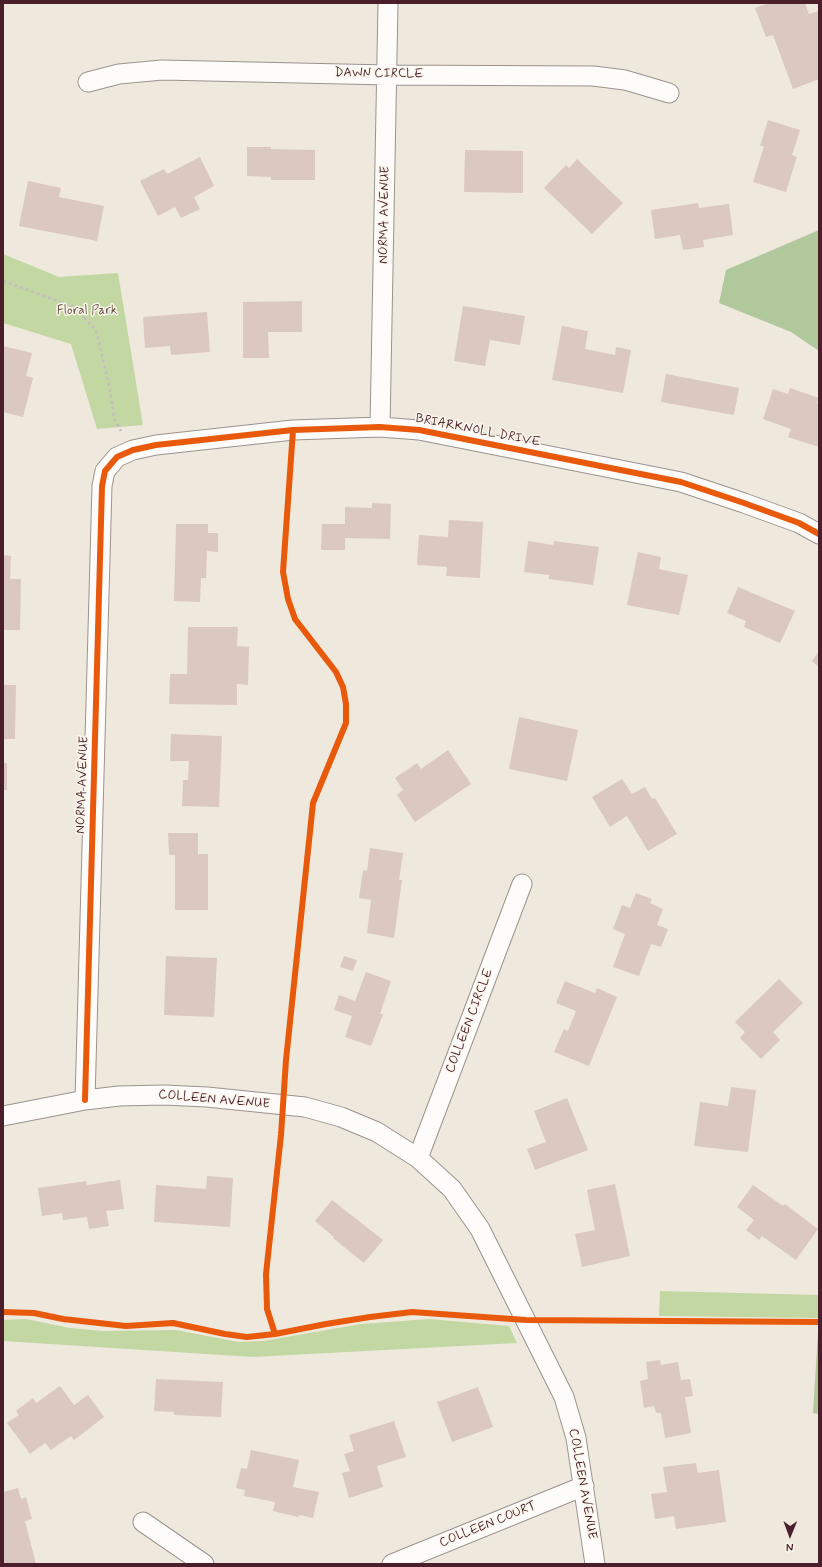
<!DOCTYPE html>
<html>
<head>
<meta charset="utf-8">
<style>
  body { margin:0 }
  #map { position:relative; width:822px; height:1567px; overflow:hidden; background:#efe9dd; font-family:Mynerve,sans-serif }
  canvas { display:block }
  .frame { position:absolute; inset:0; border:4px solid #4a1f2b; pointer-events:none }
  .north { position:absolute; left:770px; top:1515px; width:40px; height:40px; -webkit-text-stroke:3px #fbf7ec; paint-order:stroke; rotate:181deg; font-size:11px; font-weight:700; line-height:16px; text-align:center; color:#4a1f2b }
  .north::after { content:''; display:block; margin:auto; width:14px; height:18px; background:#4a1f2b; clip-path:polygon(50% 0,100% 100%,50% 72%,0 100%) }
</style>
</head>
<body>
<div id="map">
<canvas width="822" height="1567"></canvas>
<div class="frame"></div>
<div class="north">N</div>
</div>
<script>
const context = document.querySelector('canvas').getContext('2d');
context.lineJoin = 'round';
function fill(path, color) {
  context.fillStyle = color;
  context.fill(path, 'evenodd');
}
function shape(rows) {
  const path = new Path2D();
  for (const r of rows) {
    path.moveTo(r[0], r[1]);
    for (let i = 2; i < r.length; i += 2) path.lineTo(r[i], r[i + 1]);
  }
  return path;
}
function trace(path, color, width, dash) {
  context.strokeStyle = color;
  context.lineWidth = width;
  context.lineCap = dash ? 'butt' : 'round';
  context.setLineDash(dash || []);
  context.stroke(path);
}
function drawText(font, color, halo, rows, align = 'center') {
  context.font = font + ' Mynerve,sans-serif';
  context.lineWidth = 3;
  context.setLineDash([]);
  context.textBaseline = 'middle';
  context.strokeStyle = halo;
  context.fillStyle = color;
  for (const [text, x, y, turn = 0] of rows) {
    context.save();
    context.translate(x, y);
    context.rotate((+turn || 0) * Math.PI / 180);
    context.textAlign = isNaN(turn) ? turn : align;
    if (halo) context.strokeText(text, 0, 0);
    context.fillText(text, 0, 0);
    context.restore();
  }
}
const green = shape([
  [3,254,59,277,118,273,143,425,97,429,71,344,3,323],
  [660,1291,819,1295,819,1318,659,1316],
  [26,1319,70,1328,103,1331,176,1330,239,1342,263,1341,361,1324,429,1319,509,1326,517,1343,253,1357,3,1341,3,1320]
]);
const forest = shape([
  [819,230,819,351,791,332,719,303,726,270],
  [818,1332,819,1332,819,1414,813,1413]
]);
const building = shape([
  [769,3,805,3,809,14,819,11,819,79,793,89,773,35,766,37,755,8],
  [768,120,800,130,792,155,797,157,786,192,753,182,764,146,760,146],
  [247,147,271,147,271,149,315,150,315,180,271,180,271,177,247,176],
  [465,150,523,151,523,193,464,192],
  [200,157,214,186,194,197,200,209,181,218,175,207,158,216,140,181,164,169,167,174],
  [577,159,623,203,592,234,544,188,566,165,569,168],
  [28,181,61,188,59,197,104,206,97,241,19,226],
  [698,203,699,208,729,204,733,235,703,240,704,247,683,250,680,235,655,239,651,210],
  [302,301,302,332,268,332,269,358,243,358,243,302],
  [463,306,525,316,520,345,490,340,485,366,454,361],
  [207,312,210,352,171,355,170,346,145,348,143,317],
  [562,326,588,331,585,349,615,355,616,347,631,350,623,393,552,380],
  [3,346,32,353,26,376,33,378,23,417,3,412],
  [666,374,739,388,734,415,661,402],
  [790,388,819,398,817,403,819,404,819,447,788,437,791,429,763,419,773,389,788,394],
  [372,503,391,504,390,539,345,538,345,550,321,550,322,524,345,524,345,507,372,508],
  [449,520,483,522,480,578,446,576,447,567,417,565,419,535,448,537],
  [176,524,208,524,208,533,218,533,218,552,207,551,206,578,201,578,200,602,174,601],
  [528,541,553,545,554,541,599,547,593,585,549,579,549,575,524,572],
  [638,552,661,557,659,569,688,575,679,615,627,605],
  [3,555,11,556,10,579,21,579,20,630,3,630],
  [738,587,795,611,780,643,744,627,746,621,727,613],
  [188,627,238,627,237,646,249,647,248,685,237,684,237,705,169,704,170,674,187,674],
  [819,651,819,667,812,661],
  [3,685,16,685,15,739,3,739],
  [519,717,578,730,567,781,509,769],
  [171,734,222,736,219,807,182,806,183,780,188,780,189,761,170,761],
  [448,750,471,784,415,822,397,795,403,790,395,778,417,763,421,769],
  [3,763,7,763,7,790,3,790],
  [622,779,632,794,645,787,652,799,655,798,677,834,648,851,627,816,610,827,592,797],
  [168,833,198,833,198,854,208,854,208,910,175,910,175,855,169,855],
  [370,848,403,853,399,880,402,880,394,938,367,933,371,900,359,898,363,870,367,871],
  [636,893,652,899,650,903,663,909,657,925,668,929,661,947,651,944,639,976,613,967,625,934,613,929,622,905,630,908],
  [166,956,217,958,214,1017,164,1015],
  [344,956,357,960,353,971,340,967],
  [366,972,391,981,380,1014,383,1014,371,1046,345,1037,352,1016,334,1010,339,995,355,1001],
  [779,979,803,1003,773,1032,780,1040,761,1059,740,1038,745,1032,735,1022],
  [565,981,595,993,597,988,617,997,589,1066,554,1052,564,1029,568,1031,576,1011,556,1003],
  [731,1087,756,1090,748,1152,694,1146,700,1102,728,1106],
  [567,1098,588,1150,535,1170,527,1149,546,1142,534,1111],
  [207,1176,233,1178,230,1227,154,1222,156,1185,206,1189],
  [120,1180,124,1209,106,1211,109,1226,89,1229,87,1217,63,1220,62,1213,42,1216,38,1188,86,1181,87,1185],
  [615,1184,630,1256,582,1267,575,1234,595,1230,587,1190],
  [753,1185,783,1206,785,1204,818,1229,796,1260,762,1236,759,1240,746,1230,754,1220,737,1207],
  [332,1200,383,1240,364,1263,333,1238,334,1237,315,1221],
  [660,1360,661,1365,678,1362,681,1380,690,1379,693,1396,685,1397,691,1433,665,1438,661,1413,656,1413,654,1406,644,1408,640,1381,648,1379,646,1362],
  [156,1379,223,1382,221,1417,174,1415,174,1412,154,1411],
  [60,1386,74,1405,88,1395,104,1417,74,1440,71,1436,51,1450,45,1443,30,1454,7,1423,19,1415,16,1411,33,1398,36,1403],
  [478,1387,493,1427,452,1442,437,1402],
  [394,1421,406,1457,377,1466,383,1487,349,1498,342,1473,350,1471,344,1454,354,1451,349,1435],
  [251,1450,299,1460,293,1487,319,1492,313,1518,299,1515,298,1517,273,1511,275,1502,244,1496,245,1490,236,1488,241,1468,247,1469],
  [696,1463,698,1473,719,1470,726,1522,676,1529,674,1516,655,1519,651,1494,667,1492,663,1467],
  [18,1488,21,1499,26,1497,32,1519,25,1521,36,1564,3,1564,3,1492]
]);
const path = shape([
  [3,281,74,307,96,330,110,389,114,418,121,431]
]);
const minor = shape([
  [88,82,119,74,162,70,388,75,593,76,625,80,669,93],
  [380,427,388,3],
  [85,1100,102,486,105,471,117,457,133,450,156,445,293,430,380,427,419,430,681,482,744,503,799,523,819,534],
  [3,1116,85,1100,119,1096,164,1095,207,1097,305,1107,341,1117,377,1132,418,1158,452,1189,480,1229,564,1397,576,1438,595,1564],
  [418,1158,522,884],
  [143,1522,204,1564],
  [392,1564,584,1486]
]);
const cycleway = shape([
  [85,1100,102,486,105,471,117,457,133,450,156,445,293,430,380,427,419,430,681,482,744,503,799,523,819,534],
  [3,1312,34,1313,63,1319,126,1326,173,1323,225,1334,247,1337,275,1334,326,1324,370,1317,412,1312,526,1320,819,1322],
  [275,1334,267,1309,266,1274,281,1135,286,1060,313,803,346,723,346,704,343,687,336,672,295,619,288,599,283,572,293,430]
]);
const streetNames = [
  ["DAWN CIRCLE",379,74,1],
  ["NORMA AVENUE",385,215,-89],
  ["BRIARKNOLL DRIVE",478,431,11],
  ["NORMA AVENUE",83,785,-88],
  ["COLLEEN CIRCLE",470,1021,-69],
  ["COLLEEN AVENUE",214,1100,5],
  ["COLLEEN AVENUE",582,1484,80],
  ["COLLEEN COURT",488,1525,-22]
];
const parkNames = [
  ["Floral Park",87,311]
];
fill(green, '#c3d7a3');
fill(forest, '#b1c89c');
fill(building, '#dbc8c0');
trace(minor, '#9c928e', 21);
trace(path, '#c4bebe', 2.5, [3, 3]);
trace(minor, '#fdfcfa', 19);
trace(cycleway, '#e8590c', 6);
drawText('13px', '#4a1f2b', '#fbf7ec', streetNames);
drawText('13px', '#645241', '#fbf7ec', parkNames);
</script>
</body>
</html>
